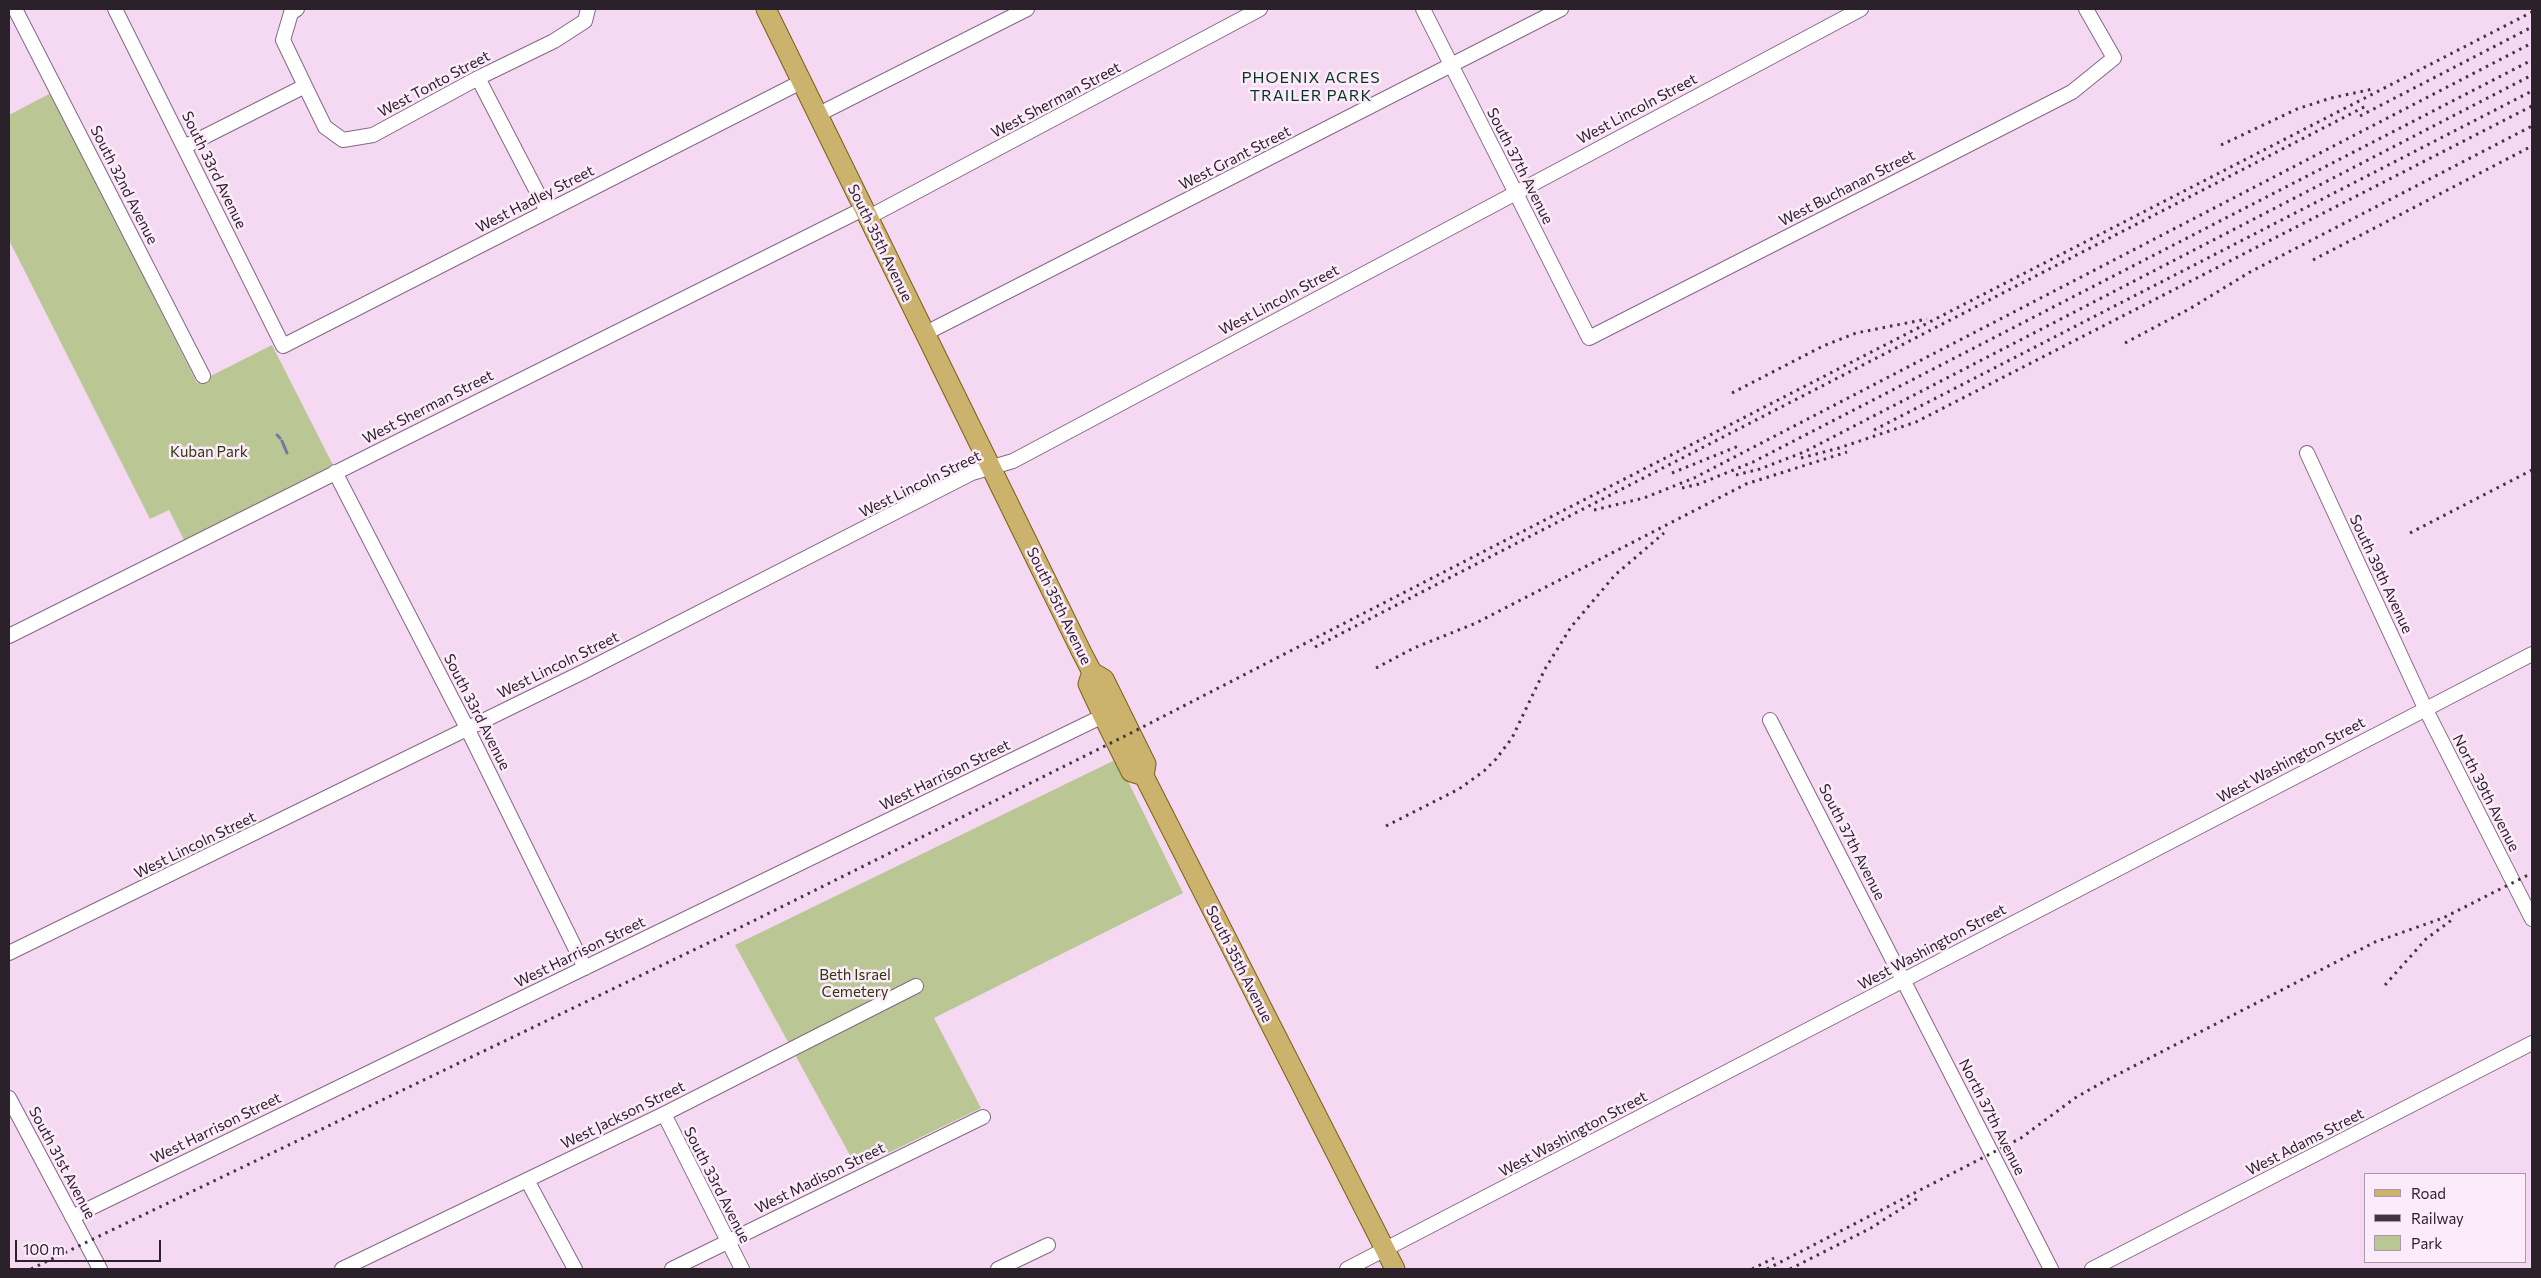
<!DOCTYPE html>
<html>
<head>
<meta charset="utf-8">
<style>
  body { margin:0 }
  #map { position:relative; width:2541px; height:1278px; overflow:hidden; background:#f5d9f3; font-family:Commissioner,sans-serif }
  canvas { display:block }
  .frame { position:absolute; inset:0; border:10px solid #2b212b; pointer-events:none }
  .legend { position:absolute; left:2364px; top:1173px; width:162px; height:90px; box-sizing:border-box; background:#fcebfa; border:1px solid #a89aa7; margin:0; padding:6px 9px; list-style:none; font-size:15px; color:#2b212b }
  .legend li { display:flex; align-items:center; gap:10px; height:25px }
  .legend b { width:25px; border:1px solid #a89aa7 }
  .scale { position:absolute; left:15px; top:1240px; width:146px; height:22px; box-sizing:border-box; border:2px solid #2b212b; border-top:0; padding-left:6px; font-size:15px; line-height:18px; white-space:nowrap; color:#2b212b; -webkit-text-stroke:4px #fcebfa; paint-order:stroke }
</style>
</head>
<body>
<div id="map">
<canvas width="2541" height="1278"></canvas>
<div class="frame"></div>
<ul class="legend">
<li><b style="height:6px;background:#cbb36e"></b>Road</li>
<li><b style="height:6px;background:#413541"></b>Railway</li>
<li><b style="height:14px;background:#bac693"></b>Park</li>
</ul>
<div class="scale">100 m</div>
</div>
<script>
const context = document.querySelector('canvas').getContext('2d');
context.lineJoin = 'round';
function fill(path, color) {
  context.fillStyle = color;
  context.fill(path, 'evenodd');
}
function shape(rows) {
  const path = new Path2D();
  for (const r of rows) {
    path.moveTo(r[0], r[1]);
    for (let i = 2; i < r.length; i += 2) path.lineTo(r[i], r[i + 1]);
  }
  return path;
}
function trace(path, color, width, dash) {
  context.strokeStyle = color;
  context.lineWidth = width;
  context.lineCap = dash ? 'butt' : 'round';
  context.setLineDash(dash || []);
  context.stroke(path);
}
function drawText(font, color, halo, rows, align = 'center') {
  context.font = font + ' Commissioner,sans-serif';
  context.lineWidth = 5;
  context.setLineDash([]);
  context.textBaseline = 'middle';
  context.strokeStyle = halo;
  context.fillStyle = color;
  for (const [text, x, y, turn = 0] of rows) {
    context.save();
    context.translate(x, y);
    context.rotate((+turn || 0) * Math.PI / 180);
    context.textAlign = isNaN(turn) ? turn : align;
    if (halo) context.strokeText(text, 0, 0);
    context.fillText(text, 0, 0);
    context.restore();
  }
}
const green = shape([
  [51,93,197,383,272,345,334,467,185,542,169,510,150,519,9,240,9,115],
  [1117,759,1183,893,934,1018,981,1108,857,1168,735,945]
]);
const stream = shape([
  [277,435,280,438],
  [282,441,287,453]
]);
const minor = shape([
  [15,9,203,376],
  [115,9,283,346,801,82],
  [1423,9,1589,338,2072,92,2114,58,2086,9],
  [478,78,547,211],
  [305,86,325,127,343,140,373,135,478,78,554,41,585,21,588,9],
  [817,115,1027,9],
  [184,147,305,86,283,40,291,13,297,9],
  [867,218,1260,9],
  [924,334,1561,9],
  [2307,453,2425,708,2532,919],
  [335,472,467,728,585,968],
  [9,636,863,209],
  [1770,720,2051,1269],
  [9,953,585,671,972,473,1013,461,1861,9],
  [9,1098,100,1269],
  [664,1114,742,1269],
  [527,1180,575,1269],
  [72,1217,1103,716],
  [342,1269,664,1114,916,986],
  [672,1269,983,1117],
  [998,1269,1048,1245],
  [1347,1269,2532,654],
  [2092,1269,2532,1043]
]);
const major = shape([
  [766,9,1082,653,1092,672,1104,679,1146,764,1144,776,1395,1269],
  [1092,672,1088,684,1103,716,1131,772,1144,776]
]);
const rail = shape([
  [2360,116,2532,27],
  [2221,145,2297,109,2331,98,2373,89],
  [2313,260,2532,146],
  [2125,343,2191,308,2250,272,2532,126],
  [1732,393,1823,346,1856,333,1927,319],
  [1874,430,2532,91],
  [1801,458,1839,448,1916,422,2532,106],
  [1672,473,1741,445],
  [1736,475,1760,469,1804,452,2532,75],
  [1682,488,1699,484,1753,462,2532,60],
  [1594,510,1644,498,1694,478,2532,43],
  [2410,533,2532,470],
  [1315,647,2366,106],
  [1376,668,1414,648,1476,623,1746,484,1847,452],
  [1386,826,1459,789,1484,771,1496,759,1512,738,1545,669,1571,627,1615,575,1664,533],
  [2385,985,2426,939,2453,919],
  [31,1269,729,933,1131,733,2532,12],
  [1752,1269,1774,1258],
  [1767,1269,2021,1138,2075,1098,2103,1082,2375,942,2443,918,2532,873],
  [1790,1269,1871,1228,1918,1198]
]);
const streetNames = [
  ["West Tonto Street",434,84,-28],
  ["West Sherman Street",1056,100,-28],
  ["West Lincoln Street",1637,109,-28],
  ["West Grant Street",1235,158,-27],
  ["South 37th Avenue",1520,166,63],
  ["South 33rd Avenue",214,170,64],
  ["South 32nd Avenue",124,185,63],
  ["West Buchanan Street",1847,188,-27],
  ["West Hadley Street",535,199,-27],
  ["South 35th Avenue",880,243,64],
  ["West Lincoln Street",1279,300,-28],
  ["West Sherman Street",428,407,-27],
  ["West Lincoln Street",920,484,-26],
  ["South 39th Avenue",2381,574,65],
  ["South 35th Avenue",1059,606,64],
  ["West Lincoln Street",558,665,-26],
  ["South 33rd Avenue",477,712,63],
  ["West Washington Street",2291,760,-28],
  ["West Harrison Street",945,775,-26],
  ["North 39th Avenue",2486,793,63],
  ["South 37th Avenue",1852,842,63],
  ["West Lincoln Street",195,845,-26],
  ["West Washington Street",1932,947,-28],
  ["West Harrison Street",580,952,-26],
  ["South 35th Avenue",1239,964,63],
  ["West Jackson Street",623,1115,-26],
  ["North 37th Avenue",1992,1117,63],
  ["West Harrison Street",216,1128,-26],
  ["West Washington Street",1573,1134,-28],
  ["West Adams Street",2305,1142,-27],
  ["South 31st Avenue",62,1163,62],
  ["West Madison Street",820,1178,-26],
  ["South 33rd Avenue",717,1185,63]
];
const parkNames = [
  ["Kuban Park",209,452],
  ["Beth Israel",855,975],
  ["Cemetery",855,992]
];
const neighbourhoodNames = [
  ["PHOENIX ACRES",1311,78],
  ["TRAILER PARK",1311,96]
];
fill(green, '#bac693');
trace(stream, '#6b7ca3', 3);
trace(minor, '#826981', 16);
trace(major, '#7d5f18', 21);
trace(minor, '#fff', 14);
trace(major, '#cbb36e', 19);
trace(rail, '#413541', 3, [2.5, 5]);
drawText('15px', '#2b212b', '#fcebfa', streetNames);
drawText('15px', '#303808', '#fcebfa', parkNames);
context.letterSpacing = '1px';
drawText('16px', '#093420', '#fcebfa', neighbourhoodNames);
context.letterSpacing = '0px';
</script>
</body>
</html>
